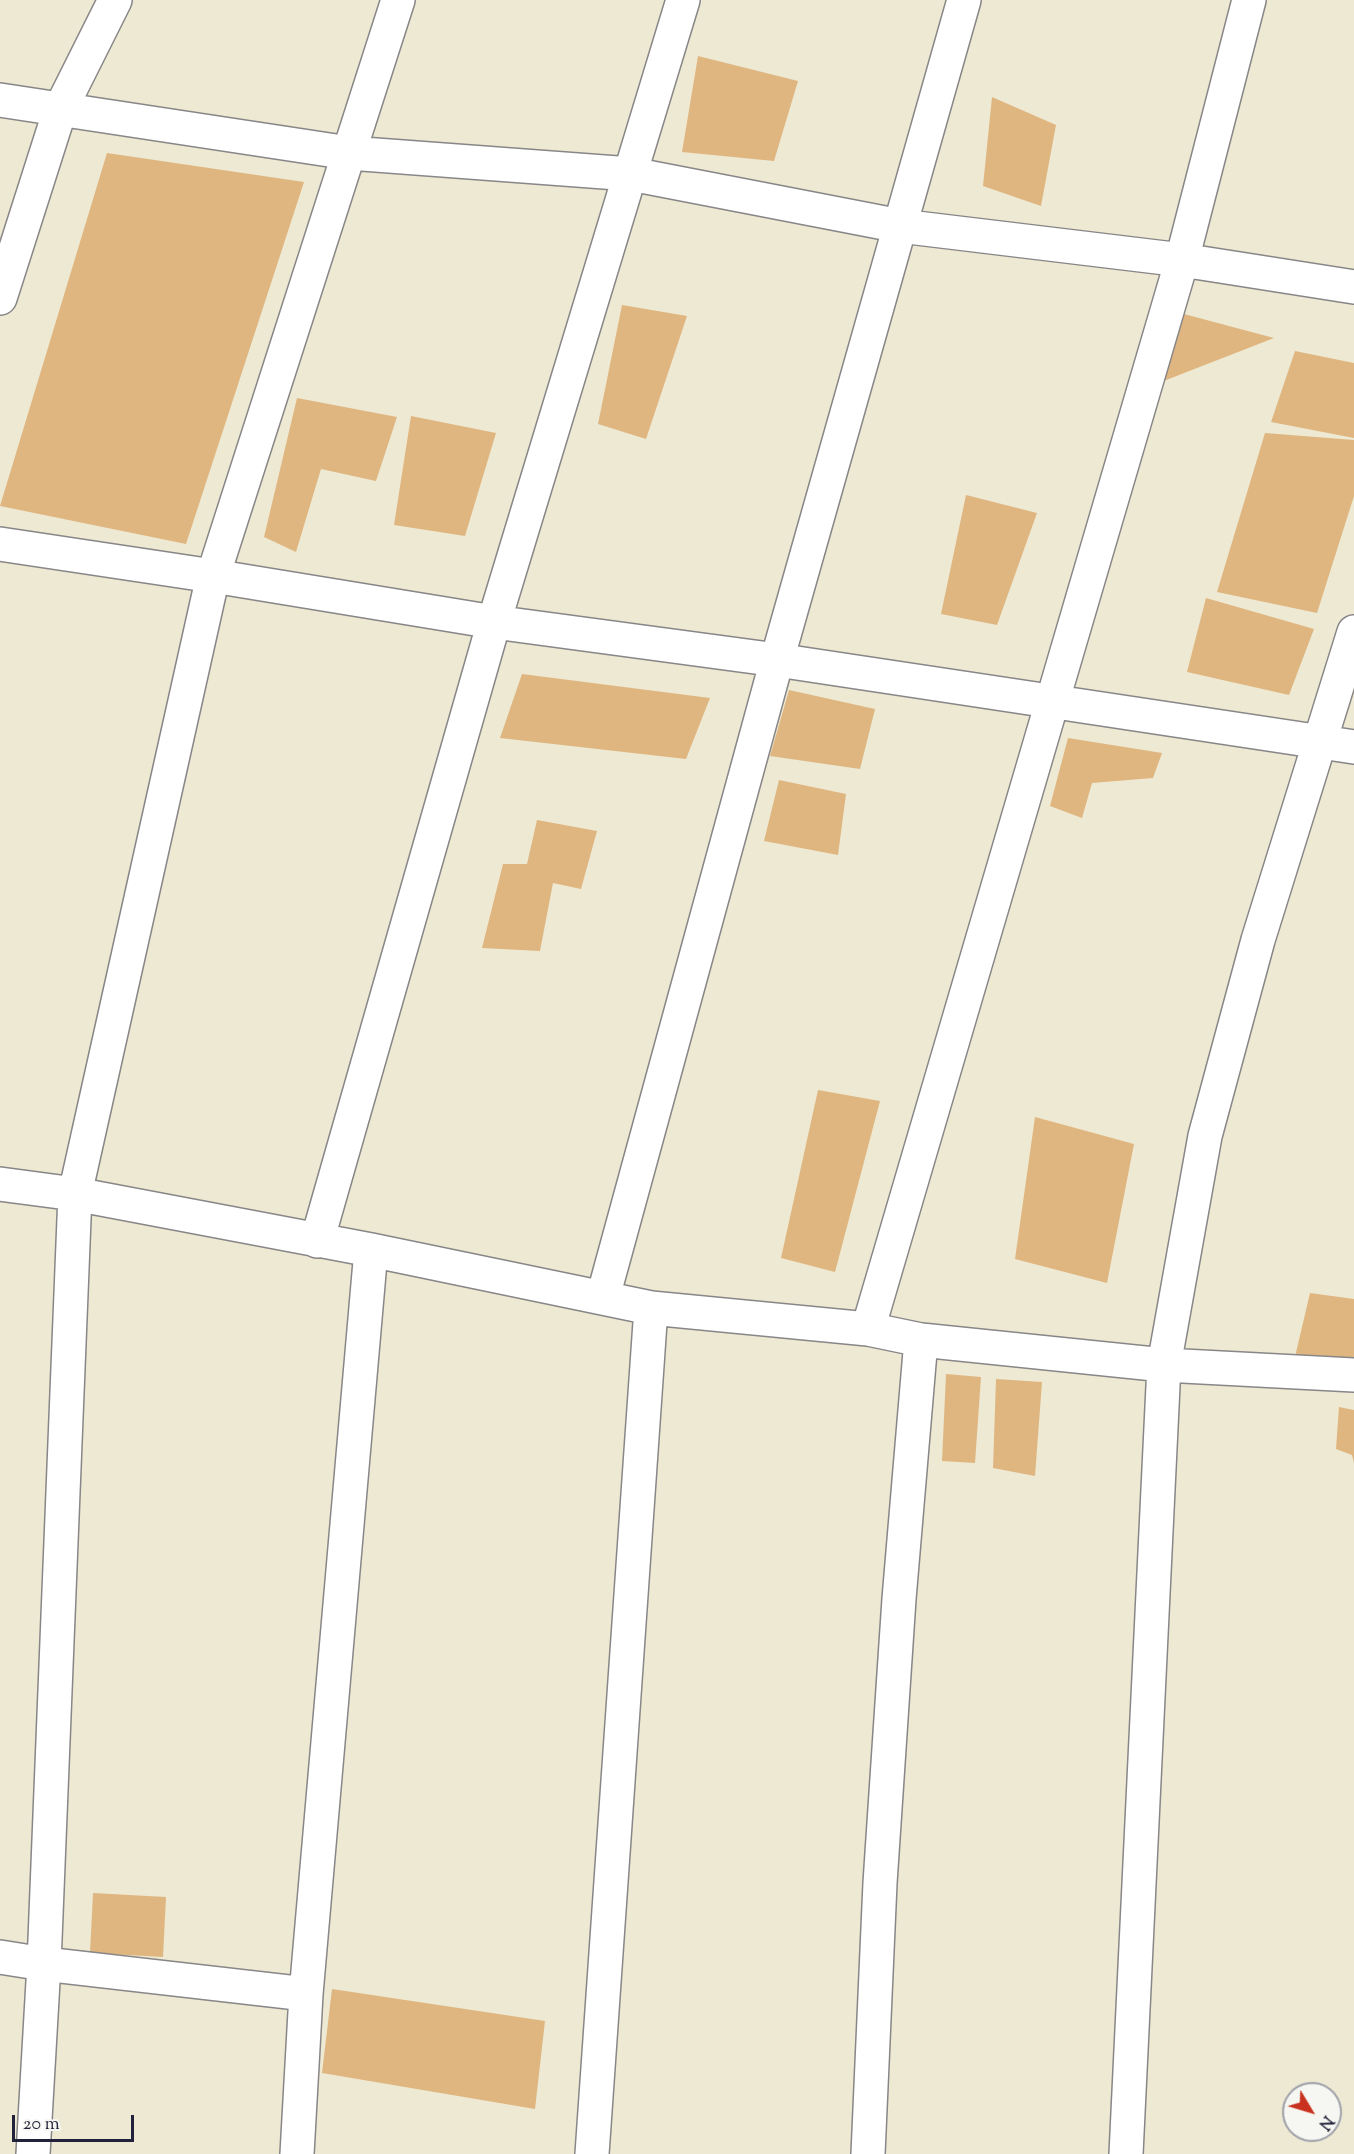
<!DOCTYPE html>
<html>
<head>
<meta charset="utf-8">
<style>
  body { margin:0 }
  #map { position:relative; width:1354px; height:2154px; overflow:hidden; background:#ede9d3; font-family:"Sorts Mill Goudy",serif }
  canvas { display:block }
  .north { position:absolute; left:1282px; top:2082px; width:60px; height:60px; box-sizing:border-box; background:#f6f6f2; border:2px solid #a1a1a9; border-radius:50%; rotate:128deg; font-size:16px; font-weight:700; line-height:24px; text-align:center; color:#22223b }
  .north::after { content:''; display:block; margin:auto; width:21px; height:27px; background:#c8321e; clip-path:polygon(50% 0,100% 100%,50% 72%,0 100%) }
  .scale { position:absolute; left:12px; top:2115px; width:122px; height:27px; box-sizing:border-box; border:3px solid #22223b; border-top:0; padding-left:8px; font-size:18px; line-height:21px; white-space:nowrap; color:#22223b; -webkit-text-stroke:4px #f6f6f2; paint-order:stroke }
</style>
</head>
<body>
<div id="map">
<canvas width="1354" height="2154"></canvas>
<div class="north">N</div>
<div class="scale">20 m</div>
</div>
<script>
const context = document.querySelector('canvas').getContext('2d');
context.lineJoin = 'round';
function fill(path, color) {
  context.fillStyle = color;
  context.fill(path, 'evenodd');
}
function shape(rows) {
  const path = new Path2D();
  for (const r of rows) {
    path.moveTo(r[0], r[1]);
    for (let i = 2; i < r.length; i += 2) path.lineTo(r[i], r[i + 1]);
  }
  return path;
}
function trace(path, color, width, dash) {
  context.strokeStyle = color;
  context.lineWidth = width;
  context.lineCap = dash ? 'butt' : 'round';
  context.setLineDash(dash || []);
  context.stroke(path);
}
const building = shape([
  [698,56,798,81,774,161,682,152],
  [992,97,1056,125,1041,206,983,186],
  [107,153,304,182,186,544,0,506],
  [622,305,687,316,646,439,598,424],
  [1184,314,1274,338,1156,384],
  [1295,351,1354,363,1354,438,1271,422],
  [297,398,397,417,376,481,321,469,296,552,264,537],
  [411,416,496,433,465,536,394,525],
  [1265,433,1354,440,1354,496,1317,613,1217,592],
  [966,495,1037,513,997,625,941,614],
  [1206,598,1314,629,1289,695,1187,672],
  [522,674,710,698,686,759,500,738],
  [789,690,875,709,860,769,770,756],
  [1068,738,1162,753,1153,778,1092,783,1082,818,1050,806],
  [779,780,846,794,838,855,764,841],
  [537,820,597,831,581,889,553,883,540,951,482,948,503,864,527,864],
  [818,1090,880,1101,835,1272,781,1258],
  [1035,1117,1134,1144,1107,1283,1015,1259],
  [1310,1293,1354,1299,1354,1362,1294,1361],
  [946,1374,981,1377,975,1463,942,1461],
  [996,1379,1042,1382,1035,1476,993,1468],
  [1339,1407,1354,1410,1354,1463,1352,1455,1336,1449],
  [93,1893,166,1897,163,1957,90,1953],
  [332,1989,545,2021,535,2109,322,2073]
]);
const street = shape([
  [0,100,349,153,631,174,900,226,1182,260,1354,287],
  [0,298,60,110,115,0],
  [0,544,213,576,494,622,777,660,1354,747],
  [0,1184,75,1194,371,1250,651,1308,868,1329,921,1340,1164,1365,1354,1375],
  [317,1241,494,622,683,0],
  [603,1297,777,660,964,0],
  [868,1329,1182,260,1249,0],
  [0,1957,44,1964,306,1994],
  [33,2154,44,1964,75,1194,213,576,398,0],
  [297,2154,306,1994,371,1250],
  [592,2154,651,1308],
  [868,2154,880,1883,899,1599,921,1340],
  [1126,2154,1164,1365,1205,1136,1258,940,1354,632]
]);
fill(building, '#e0b680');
trace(street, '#888687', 36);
trace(street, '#fff', 33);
</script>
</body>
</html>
